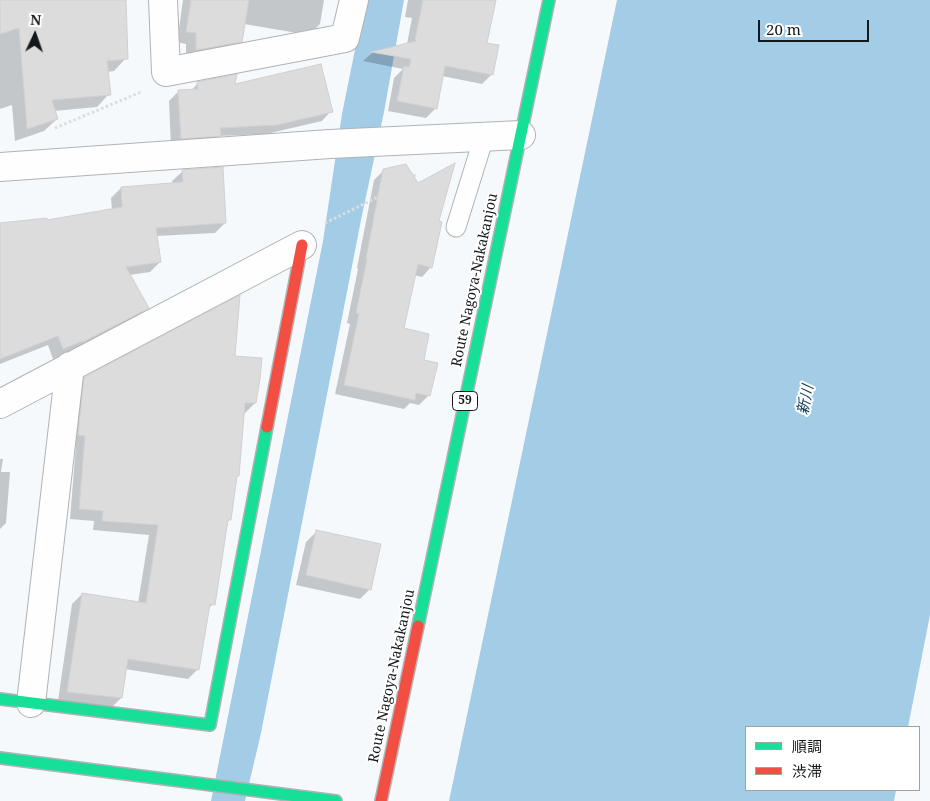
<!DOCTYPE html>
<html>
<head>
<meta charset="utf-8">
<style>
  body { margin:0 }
  #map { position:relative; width:930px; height:801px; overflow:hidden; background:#f6f9fc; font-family:"Noto Serif","Noto Sans JP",serif }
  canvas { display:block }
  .legend { position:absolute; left:745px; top:726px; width:175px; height:65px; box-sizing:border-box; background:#fff; border:1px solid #a1a3a3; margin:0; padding:6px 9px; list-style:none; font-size:15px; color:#15181a }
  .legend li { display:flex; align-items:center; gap:10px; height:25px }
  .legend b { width:25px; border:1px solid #a1a3a3 }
  .north { position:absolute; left:10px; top:10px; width:50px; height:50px; -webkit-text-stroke:4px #fff; paint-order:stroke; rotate:3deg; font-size:14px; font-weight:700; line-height:20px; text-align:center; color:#15181a }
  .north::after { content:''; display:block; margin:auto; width:18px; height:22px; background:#15181a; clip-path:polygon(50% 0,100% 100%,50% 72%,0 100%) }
  .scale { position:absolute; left:758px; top:20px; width:111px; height:22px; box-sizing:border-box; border:2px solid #15181a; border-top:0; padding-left:6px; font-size:15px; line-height:18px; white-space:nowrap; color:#15181a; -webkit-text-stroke:4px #fff; paint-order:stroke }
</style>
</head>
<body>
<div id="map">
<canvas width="930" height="801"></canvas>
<ul class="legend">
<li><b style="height:6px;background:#16e098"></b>順調</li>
<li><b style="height:6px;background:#f24e42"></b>渋滞</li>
</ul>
<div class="north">N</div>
<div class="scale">20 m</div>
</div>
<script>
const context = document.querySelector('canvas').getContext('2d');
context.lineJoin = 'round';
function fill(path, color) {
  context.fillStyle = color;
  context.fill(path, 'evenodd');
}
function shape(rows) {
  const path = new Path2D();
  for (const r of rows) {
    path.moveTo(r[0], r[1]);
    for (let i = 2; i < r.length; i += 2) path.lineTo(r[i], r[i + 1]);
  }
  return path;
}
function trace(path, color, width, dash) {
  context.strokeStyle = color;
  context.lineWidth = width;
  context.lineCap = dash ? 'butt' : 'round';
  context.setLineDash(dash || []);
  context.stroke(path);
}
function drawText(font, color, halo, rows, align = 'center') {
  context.font = font + ' "Noto Serif","Noto Sans JP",serif';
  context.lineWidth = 4;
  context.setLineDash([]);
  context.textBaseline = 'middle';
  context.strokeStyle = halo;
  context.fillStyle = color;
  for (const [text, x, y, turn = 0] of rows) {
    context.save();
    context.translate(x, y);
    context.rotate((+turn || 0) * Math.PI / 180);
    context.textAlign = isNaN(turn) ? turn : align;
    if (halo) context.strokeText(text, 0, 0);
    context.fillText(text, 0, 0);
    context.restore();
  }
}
const water = shape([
  [365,0,404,0,384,112,361,220,261,733,245,801,211,801,323,241,342,114],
  [617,0,930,0,930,615,908,727,746,727,746,790,896,790,894,801,449,801]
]);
const shadow = shape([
  [0,0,125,0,126,58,114,71,107,72,109,94,97,107,54,111,57,119,44,131,15,141,12,105,0,109],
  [183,0,324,0,320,24,309,35,244,24,241,41,231,52,186,60,186,44,177,42],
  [408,0,495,0,486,44,492,74,482,84,442,76,436,108,426,118,388,111,394,78,403,69,363,61,372,53,407,44,412,18,405,17],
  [198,83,234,86,331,111,322,121,266,134,218,136,210,145,171,148,169,101,179,91,191,91],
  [384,170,437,222,431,267,422,277,414,275,402,329,422,361,429,395,419,405,410,403,404,409,335,394,350,324,347,323,358,269,357,268,374,180],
  [183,171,225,223,215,233,156,236,160,262,150,272,129,275,147,308,137,318,74,350,53,359,48,345,0,364,0,224,46,221,112,210,111,198,121,188,173,184,172,181],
  [234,357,255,403,245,413,243,413,238,475,236,477,229,520,226,523,213,604,207,610,198,669,188,679,125,669,121,698,111,708,58,701,72,604,82,594,138,603,149,535,93,530,94,521,70,519,76,445,68,445,75,388,85,378],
  [0,459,3,459,1,472,10,472,6,523,0,529],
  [316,532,370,589,360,599,296,585,306,542]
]);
const building = shape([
  [0,0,126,0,128,59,107,61,111,95,52,100,58,119,27,129,19,28,0,34,0,0],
  [191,0,249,0,242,42,196,50,196,33,186,32,191,0],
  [423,0,496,0,487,43,499,45,493,75,445,66,437,109,397,101,404,66,409,67,411,59,371,52,416,41,415,40,423,0],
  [321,64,333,112,277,125,220,128,221,136,181,139,178,90,198,89,197,82,237,74,235,84,321,64],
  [455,163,439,221,442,222,432,268,418,264,404,328,429,334,424,360,438,363,430,396,416,393,415,400,344,385,359,314,356,313,367,259,366,259,383,169,406,164,418,183,455,163],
  [223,167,226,223,156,228,161,262,126,267,149,308,83,342,83,341,63,349,58,336,0,359,0,223,47,218,47,220,122,207,121,187,183,182,182,170,223,167],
  [240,295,235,356,262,358,260,379,256,403,245,403,239,476,237,476,231,520,228,520,215,605,210,604,199,670,128,659,122,698,67,692,82,593,146,603,158,525,102,521,103,511,79,509,85,436,78,435,84,377,240,295],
  [316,530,381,544,371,590,306,575,316,530]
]);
const path = shape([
  [55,128,141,92],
  [325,223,374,199,417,174]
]);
const lane = shape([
  [456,227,484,137]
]);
const street = shape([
  [163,0,166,72,345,38,354,0],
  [0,167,330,144,521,135],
  [0,404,302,245],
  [31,703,70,366]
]);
const fast = shape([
  [418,626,549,0],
  [0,699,210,725,267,427],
  [0,758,336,801]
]);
const jam = shape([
  [267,427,302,245],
  [381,801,418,626]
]);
const shields = [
  [465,401,25]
];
const shieldNames = [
  ["59",465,401]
];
const streetNames = [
  ["Route Nagoya-Nakakanjou",475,280,-78],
  ["Route Nagoya-Nakakanjou",392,676,-78]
];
const waterNames = [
  ["新川",806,400,-79]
];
fill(water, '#a3cce7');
fill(shadow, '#0003');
fill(building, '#dddcdd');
trace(building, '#d0cfd1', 1);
trace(lane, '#b0b3b5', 21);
trace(street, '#b0b3b5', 30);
trace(fast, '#b0b3b5', 14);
trace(jam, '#b0b3b5', 14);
trace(path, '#dcdddd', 3, [2.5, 2.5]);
trace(lane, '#fefeff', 19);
trace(street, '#fefeff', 28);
trace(fast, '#16e098', 11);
trace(jam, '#f24e42', 11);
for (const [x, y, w] of shields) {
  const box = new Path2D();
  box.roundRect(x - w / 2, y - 9.5, w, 19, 4);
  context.fillStyle = '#fff';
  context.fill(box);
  trace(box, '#15181a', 1);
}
drawText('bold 12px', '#15181a', null, shieldNames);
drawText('14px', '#15181a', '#fff', streetNames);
drawText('italic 15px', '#0a3a53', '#fff', waterNames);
</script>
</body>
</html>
